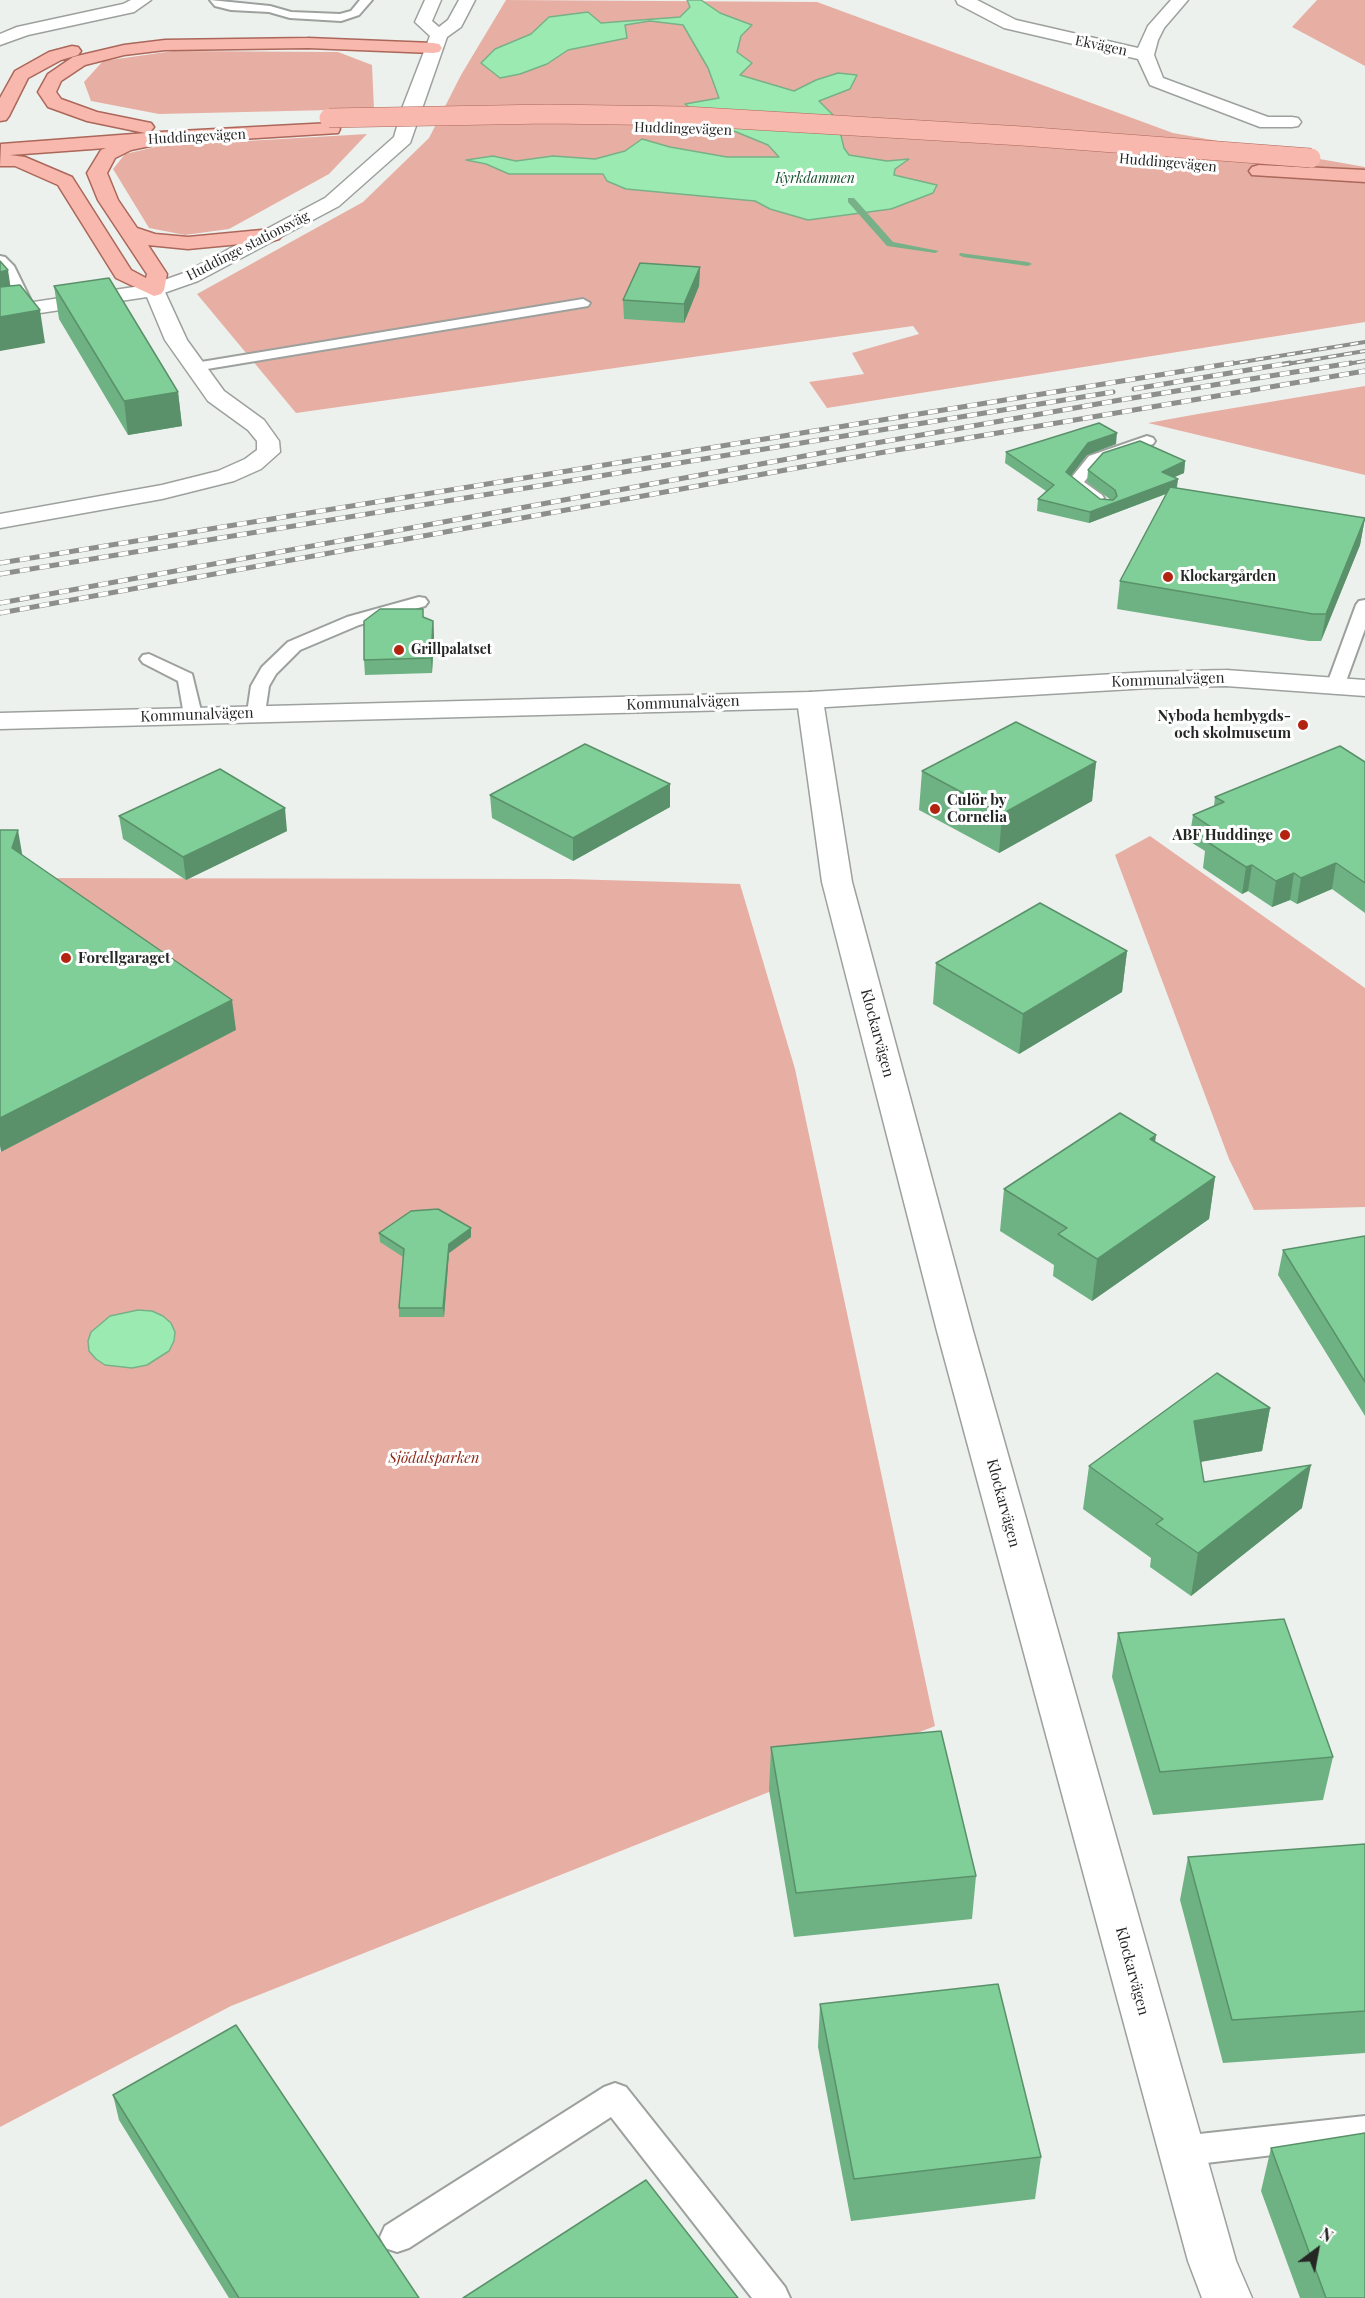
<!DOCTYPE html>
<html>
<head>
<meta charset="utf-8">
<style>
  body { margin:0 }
  #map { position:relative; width:1365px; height:2298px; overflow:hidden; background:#edf1ee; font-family:"Playfair Display",serif }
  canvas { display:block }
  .north { position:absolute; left:1287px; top:2220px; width:60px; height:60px; -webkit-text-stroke:4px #fff; paint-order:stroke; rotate:32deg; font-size:16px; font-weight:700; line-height:24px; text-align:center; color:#252725 }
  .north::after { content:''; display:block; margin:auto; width:21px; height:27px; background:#252725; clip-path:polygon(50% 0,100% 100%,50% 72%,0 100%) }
</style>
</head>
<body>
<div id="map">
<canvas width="1365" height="2298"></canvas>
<div class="north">N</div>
</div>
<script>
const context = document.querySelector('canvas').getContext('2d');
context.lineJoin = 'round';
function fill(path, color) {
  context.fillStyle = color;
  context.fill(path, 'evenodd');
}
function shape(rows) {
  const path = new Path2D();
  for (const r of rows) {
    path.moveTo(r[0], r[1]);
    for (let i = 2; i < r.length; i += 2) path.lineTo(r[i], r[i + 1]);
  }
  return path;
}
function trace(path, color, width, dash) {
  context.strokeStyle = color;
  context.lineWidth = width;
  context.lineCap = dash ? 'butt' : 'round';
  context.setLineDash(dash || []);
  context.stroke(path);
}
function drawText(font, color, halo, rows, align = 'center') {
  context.font = font + ' "Playfair Display",serif';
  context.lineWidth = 6;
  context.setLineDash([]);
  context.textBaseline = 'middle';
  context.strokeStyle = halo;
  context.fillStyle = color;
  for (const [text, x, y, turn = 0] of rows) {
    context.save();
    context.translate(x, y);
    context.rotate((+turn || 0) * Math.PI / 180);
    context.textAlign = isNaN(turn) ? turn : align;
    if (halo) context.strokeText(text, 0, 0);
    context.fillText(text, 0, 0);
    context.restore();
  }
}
const green = shape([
  [506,0,817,2,1173,133,1365,167,1365,322,827,408,809,382,864,374,852,353,919,334,913,326,296,413,197,294,363,202,429,138,461,75],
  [1317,0,1365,0,1365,66,1292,27],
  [173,51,338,52,372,65,374,109,159,114,91,101,84,82,103,61],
  [367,134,329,174,229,229,185,235,149,228,113,169,125,154,160,146],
  [1365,386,1365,475,1148,423,1198,414],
  [1150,836,1365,988,1365,1207,1254,1210,1229,1159,1115,855],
  [18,878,569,879,740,884,795,1069,935,1726,231,2006,0,2127,0,1152,235,1030]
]);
const water = shape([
  [687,0,701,0,720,13,752,25,741,36,737,52,752,63,740,75,794,91,816,80,838,73,857,75,850,89,819,101,837,119,844,148,849,155,887,161,909,159,895,169,894,175,937,185,933,193,891,209,808,220,770,209,755,201,626,189,607,181,603,174,509,174,486,164,466,160,493,156,516,161,553,156,595,159,625,151,642,139,670,147,727,157,779,157,768,145,707,120,685,104,719,98,708,68,683,25,650,21,625,25,627,38,568,50,547,64,520,74,500,78,481,63,495,49,531,34,549,17,588,12,601,23,680,17,690,7,687,0],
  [138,1310,152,1311,163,1316,171,1323,175,1332,174,1341,169,1351,147,1365,132,1368,105,1365,96,1359,89,1351,88,1341,91,1332,110,1316,138,1310]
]);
const stream = shape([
  [848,198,854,198,893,242,939,251,935,253,887,246,848,202,848,198],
  [960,253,1028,262,1032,264,1028,266,963,257,959,255,960,253]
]);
const lane = shape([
  [210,0,270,6,291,12,340,14,351,11,360,0,372,0,359,15,341,21,290,18,269,12,231,10,215,6,210,0],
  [0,256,5,257,14,266,35,309,33,312,28,313,21,309,0,267,0,256],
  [583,299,590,303,588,306,195,371,188,367,195,363,583,299],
  [1147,436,1153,438,1155,441,1153,444,1101,462,1084,482,1102,495,1104,498,1102,501,1090,501,1067,483,1089,456,1147,436],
  [419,597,425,598,428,602,425,606,359,625,300,650,276,674,269,686,265,713,262,717,250,717,247,713,251,686,262,667,288,642,347,617,419,597],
  [1365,600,1365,629,1345,684,1342,688,1336,689,1330,688,1327,684,1356,605,1359,601,1365,600],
  [149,654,192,674,202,715,199,719,193,720,187,719,184,715,178,681,143,663,140,659,143,655,149,654],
  [615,2083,626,2087,785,2287,790,2298,752,2298,611,2117,409,2248,397,2252,385,2248,380,2237,385,2226,604,2087,615,2083],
  [1365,2116,1365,2144,1181,2166,1170,2161,1165,2151,1170,2141,1181,2136,1365,2116]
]);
const street = shape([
  [131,0,151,0,134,12,28,35,0,45,0,34,17,27,123,4,131,0],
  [956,0,977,0,1016,20,1138,48,1148,26,1171,0,1188,0,1164,28,1158,40,1154,55,1163,78,1268,117,1292,117,1298,118,1301,122,1298,126,1292,127,1260,127,1150,85,1138,59,1004,28,958,4,956,0],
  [154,284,161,286,164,290,187,340,224,391,264,420,279,441,280,452,261,469,234,481,162,499,0,528,0,514,162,485,218,471,245,459,257,450,257,441,248,430,208,401,165,340,147,297,0,319,0,307,154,284],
  [810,692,819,694,823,700,852,882,973,1331,1205,2151,1236,2261,1252,2298,1202,2298,1188,2261,937,1331,822,882,797,700,801,694,810,692]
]);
const secondary = shape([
  [425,0,441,0,432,21,439,27,448,20,459,0,475,0,461,27,447,37,410,143,339,206,198,281,161,294,154,296,147,294,144,290,147,286,184,273,325,198,394,137,403,106,430,36,415,22,425,0],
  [1226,670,1365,680,1365,696,1226,686,1149,688,810,708,0,729,0,713,810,692,1149,672,1226,670]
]);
const primary = shape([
  [308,38,433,43,439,44,442,48,439,52,433,53,308,48,165,50,124,55,85,65,61,81,56,92,61,99,97,112,151,123,154,127,151,131,145,133,87,121,48,107,38,92,48,74,73,57,124,45,165,40,308,38],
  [72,46,78,47,81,51,78,55,61,60,28,78,9,116,6,120,0,121,0,98,15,71,49,52,72,46],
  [331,123,338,125,340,129,338,133,160,144,131,150,115,158,107,173,118,200,137,228,155,234,188,237,272,229,279,231,282,235,279,239,272,241,188,249,148,245,167,274,164,290,161,294,154,296,116,278,58,185,15,166,0,166,1,144,160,132,331,123],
  [106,148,101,150,87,173,98,200,147,274,146,278,131,270,72,177,25,157,10,155,106,148],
  [1259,165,1365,170,1365,182,1252,175,1249,171,1252,167,1259,165]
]);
const railFar1 = shape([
  [1224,365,1365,342],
  [1281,365,1365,351],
  [1341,365,1365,361]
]);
const rail = shape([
  [1134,389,1290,363],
  [0,563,1233,363],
  [0,574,1113,392],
  [0,603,870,444,1120,400,1351,363],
  [0,613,879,453,1365,371]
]);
const primaryBridge = shape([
  [329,118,547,114,685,116,1022,136,1311,158]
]);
const wall = shape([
  [700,267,699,286,684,323,624,319,623,300],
  [54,286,178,392,182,426,128,435,59,319],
  [1116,444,1087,455,1071,476,1100,499,1111,500,1087,482,1088,470,1185,461,1184,473,1174,477,1178,479,1177,488,1365,518,1360,545,1321,641,1309,641,1117,609,1120,581,1166,494,1089,523,1037,511,1038,499,1046,491,1005,463,1006,452],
  [433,621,434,636,432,673,365,675,364,660],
  [1096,762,1092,801,999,853,919,810,922,771],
  [1365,762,1365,913,1332,889,1297,904,1290,900,1272,907,1248,891,1242,894,1203,868,1205,851,1189,841,1193,815,1214,806,1215,797],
  [670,784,670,807,573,861,492,818,490,795],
  [119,816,287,831,186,880,123,839],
  [1127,951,1122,992,1019,1054,933,1004,936,963],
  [1155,1142,1215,1177,1209,1219,1092,1301,1053,1276,1054,1265,1000,1231,1004,1189],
  [471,1228,471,1237,449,1253,444,1317,399,1317,399,1308,403,1257,380,1242,379,1233],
  [1365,1236,1365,1416,1278,1275,1283,1250],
  [1270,1408,1262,1451,1201,1462,1204,1482,1302,1508,1191,1596,1150,1567,1151,1558,1083,1509,1089,1466],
  [1118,1633,1333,1757,1323,1800,1153,1815,1112,1677],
  [771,1747,976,1876,972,1919,794,1937,769,1790],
  [1365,1844,1365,2053,1223,2063,1180,1900,1188,1857],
  [820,2004,1041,2157,1035,2199,851,2221,818,2047],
  [113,2095,419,2298,229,2298,119,2120],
  [1271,2148,1365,2298,1300,2298,1261,2191]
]);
const shadedWall = shape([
  [700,267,699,286,684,323,684,304],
  [8,270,13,303,0,305,0,272],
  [40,310,45,343,0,351,0,317],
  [178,392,182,426,128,435,124,401],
  [1117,433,1116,444,1087,455,1065,483,1066,472,1088,443],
  [1185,461,1184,473,1161,483,1162,472],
  [1178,479,1176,490,1089,523,1090,512],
  [1365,518,1360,545,1321,641,1326,614],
  [433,621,434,636,432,673,431,658],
  [1096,762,1092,801,999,853,1002,814],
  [670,784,670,807,573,861,573,838],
  [285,808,287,831,186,880,183,857],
  [18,830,23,859,12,848],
  [1336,863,1332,889,1297,904,1301,878],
  [1252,865,1248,891,1242,894,1246,867],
  [1294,873,1290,900,1272,907,1276,881],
  [1127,951,1122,992,1019,1054,1023,1014],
  [232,1000,236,1030,1,1152,0,1146,0,1118],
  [1156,1135,1151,1176,1150,1139],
  [1215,1177,1209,1219,1092,1301,1097,1259],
  [471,1228,471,1237,449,1253,444,1317,443,1308,449,1244],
  [1270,1408,1262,1451,1187,1464,1194,1421],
  [1311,1465,1302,1508,1191,1596,1198,1553]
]);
const building = shape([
  [0,261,8,270,0,272,0,261],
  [640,263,700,267,684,304,623,300,640,263],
  [109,278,178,392,124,401,54,286,109,278],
  [20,285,40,310,0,317,0,287,20,285],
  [1099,423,1117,433,1088,443,1066,472,1100,499,1113,500,1117,496,1115,490,1088,470,1103,453,1140,441,1185,461,1162,472,1178,479,1090,512,1038,499,1054,485,1006,452,1099,423],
  [1170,487,1365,518,1326,614,1313,614,1120,581,1170,487],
  [380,609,423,609,423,617,433,621,431,658,364,660,364,621,380,609],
  [1016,722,1096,762,1002,814,922,771,1016,722],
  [585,744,670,784,573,838,490,795,585,744],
  [1340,746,1365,762,1365,883,1336,863,1301,878,1294,873,1276,881,1252,865,1246,867,1206,841,1223,835,1193,815,1224,802,1215,797,1340,746],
  [220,769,285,808,183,857,119,816,220,769],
  [0,830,18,830,12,848,232,1000,0,1118,0,830],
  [1040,903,1127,951,1023,1014,936,963,1040,903],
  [1120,1113,1156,1135,1150,1139,1215,1177,1097,1259,1058,1234,1067,1228,1004,1189,1120,1113],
  [438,1209,471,1228,449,1244,443,1308,399,1308,404,1249,379,1233,411,1211,438,1209],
  [1365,1236,1365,1382,1283,1250,1365,1236],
  [1217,1373,1270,1408,1194,1421,1204,1482,1311,1465,1198,1553,1156,1524,1163,1519,1089,1466,1217,1373],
  [1284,1619,1333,1757,1160,1772,1118,1633,1284,1619],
  [941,1731,976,1876,796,1893,771,1747,941,1731],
  [1365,1844,1365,2011,1232,2020,1188,1857,1365,1844],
  [998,1984,1041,2157,854,2179,820,2004,998,1984],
  [236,2025,419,2298,239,2298,113,2095,236,2025],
  [1365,2133,1365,2298,1326,2298,1271,2148,1365,2133],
  [646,2180,738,2298,463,2298,646,2180]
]);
const markers = [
  [1168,577,6,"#b2240f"],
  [399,650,6,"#b2240f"],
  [1303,725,6,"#b2240f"],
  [935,809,6,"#b2240f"],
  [1285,835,6,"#b2240f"],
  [66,958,6,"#b2240f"]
];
const farStreetnames = [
  ["Ekvägen",1101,46,12],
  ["Huddingevägen",683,129,2],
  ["Huddingevägen",197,137,-3],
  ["Huddingevägen",1168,163,5],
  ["Huddinge stationsväg",248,246,-27]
];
const farWaternames = [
  ["Kyrkdammen",815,179]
];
const farPoinames = [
  ["Klockargården",1180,577],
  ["Grillpalatset",411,650]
];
const streetNames = [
  ["Kommunalvägen",1168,680,-2],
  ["Kommunalvägen",683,703,-2],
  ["Kommunalvägen",197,715,-2],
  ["Klockarvägen",877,1033,75],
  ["Klockarvägen",1003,1503,75],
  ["Klockarvägen",1132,1971,75]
];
const poiNames = [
  ["Nyboda hembygds-",1291,716],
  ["och skolmuseum",1291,733],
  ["Culör by",947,800,"left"],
  ["Cornelia",947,817,"left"],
  ["ABF Huddinge",1273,835],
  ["Forellgaraget",78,958,"left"]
];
const parkNames = [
  ["Sjödalsparken",434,1458]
];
fill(green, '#e7afa3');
fill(water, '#9beab2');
trace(water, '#78b088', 1.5);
fill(stream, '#78b088');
trace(lane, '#9da19e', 4);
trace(street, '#9da19e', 3);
trace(secondary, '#9da19e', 3);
trace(primary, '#ab675a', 3);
fill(lane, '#fff');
fill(street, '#fff');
fill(secondary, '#fff');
fill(primary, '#f8b8ad');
trace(railFar1, '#8c8f8c', 4);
trace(rail, '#8c8f8c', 5);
trace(railFar1, '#fff', 2, [8]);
trace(rail, '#fff', 4, [10]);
trace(primaryBridge, '#ab675a', 20, []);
trace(primaryBridge, '#f8b8ad', 19);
fill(wall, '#6eb283');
fill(shadedWall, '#5a916a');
fill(building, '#80cf98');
trace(building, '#5a916a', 1.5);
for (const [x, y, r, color] of markers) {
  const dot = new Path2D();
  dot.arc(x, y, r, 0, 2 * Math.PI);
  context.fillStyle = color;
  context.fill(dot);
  trace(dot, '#fff', 2);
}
drawText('14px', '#252725', '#fff', farStreetnames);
drawText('italic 14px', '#154f2c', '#fff', farWaternames);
drawText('bold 14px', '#252725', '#fff', farPoinames, 'left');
drawText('15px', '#252725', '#fff', streetNames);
drawText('bold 15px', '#252725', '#fff', poiNames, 'right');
drawText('italic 15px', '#8f2919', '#fff', parkNames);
</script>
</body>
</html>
